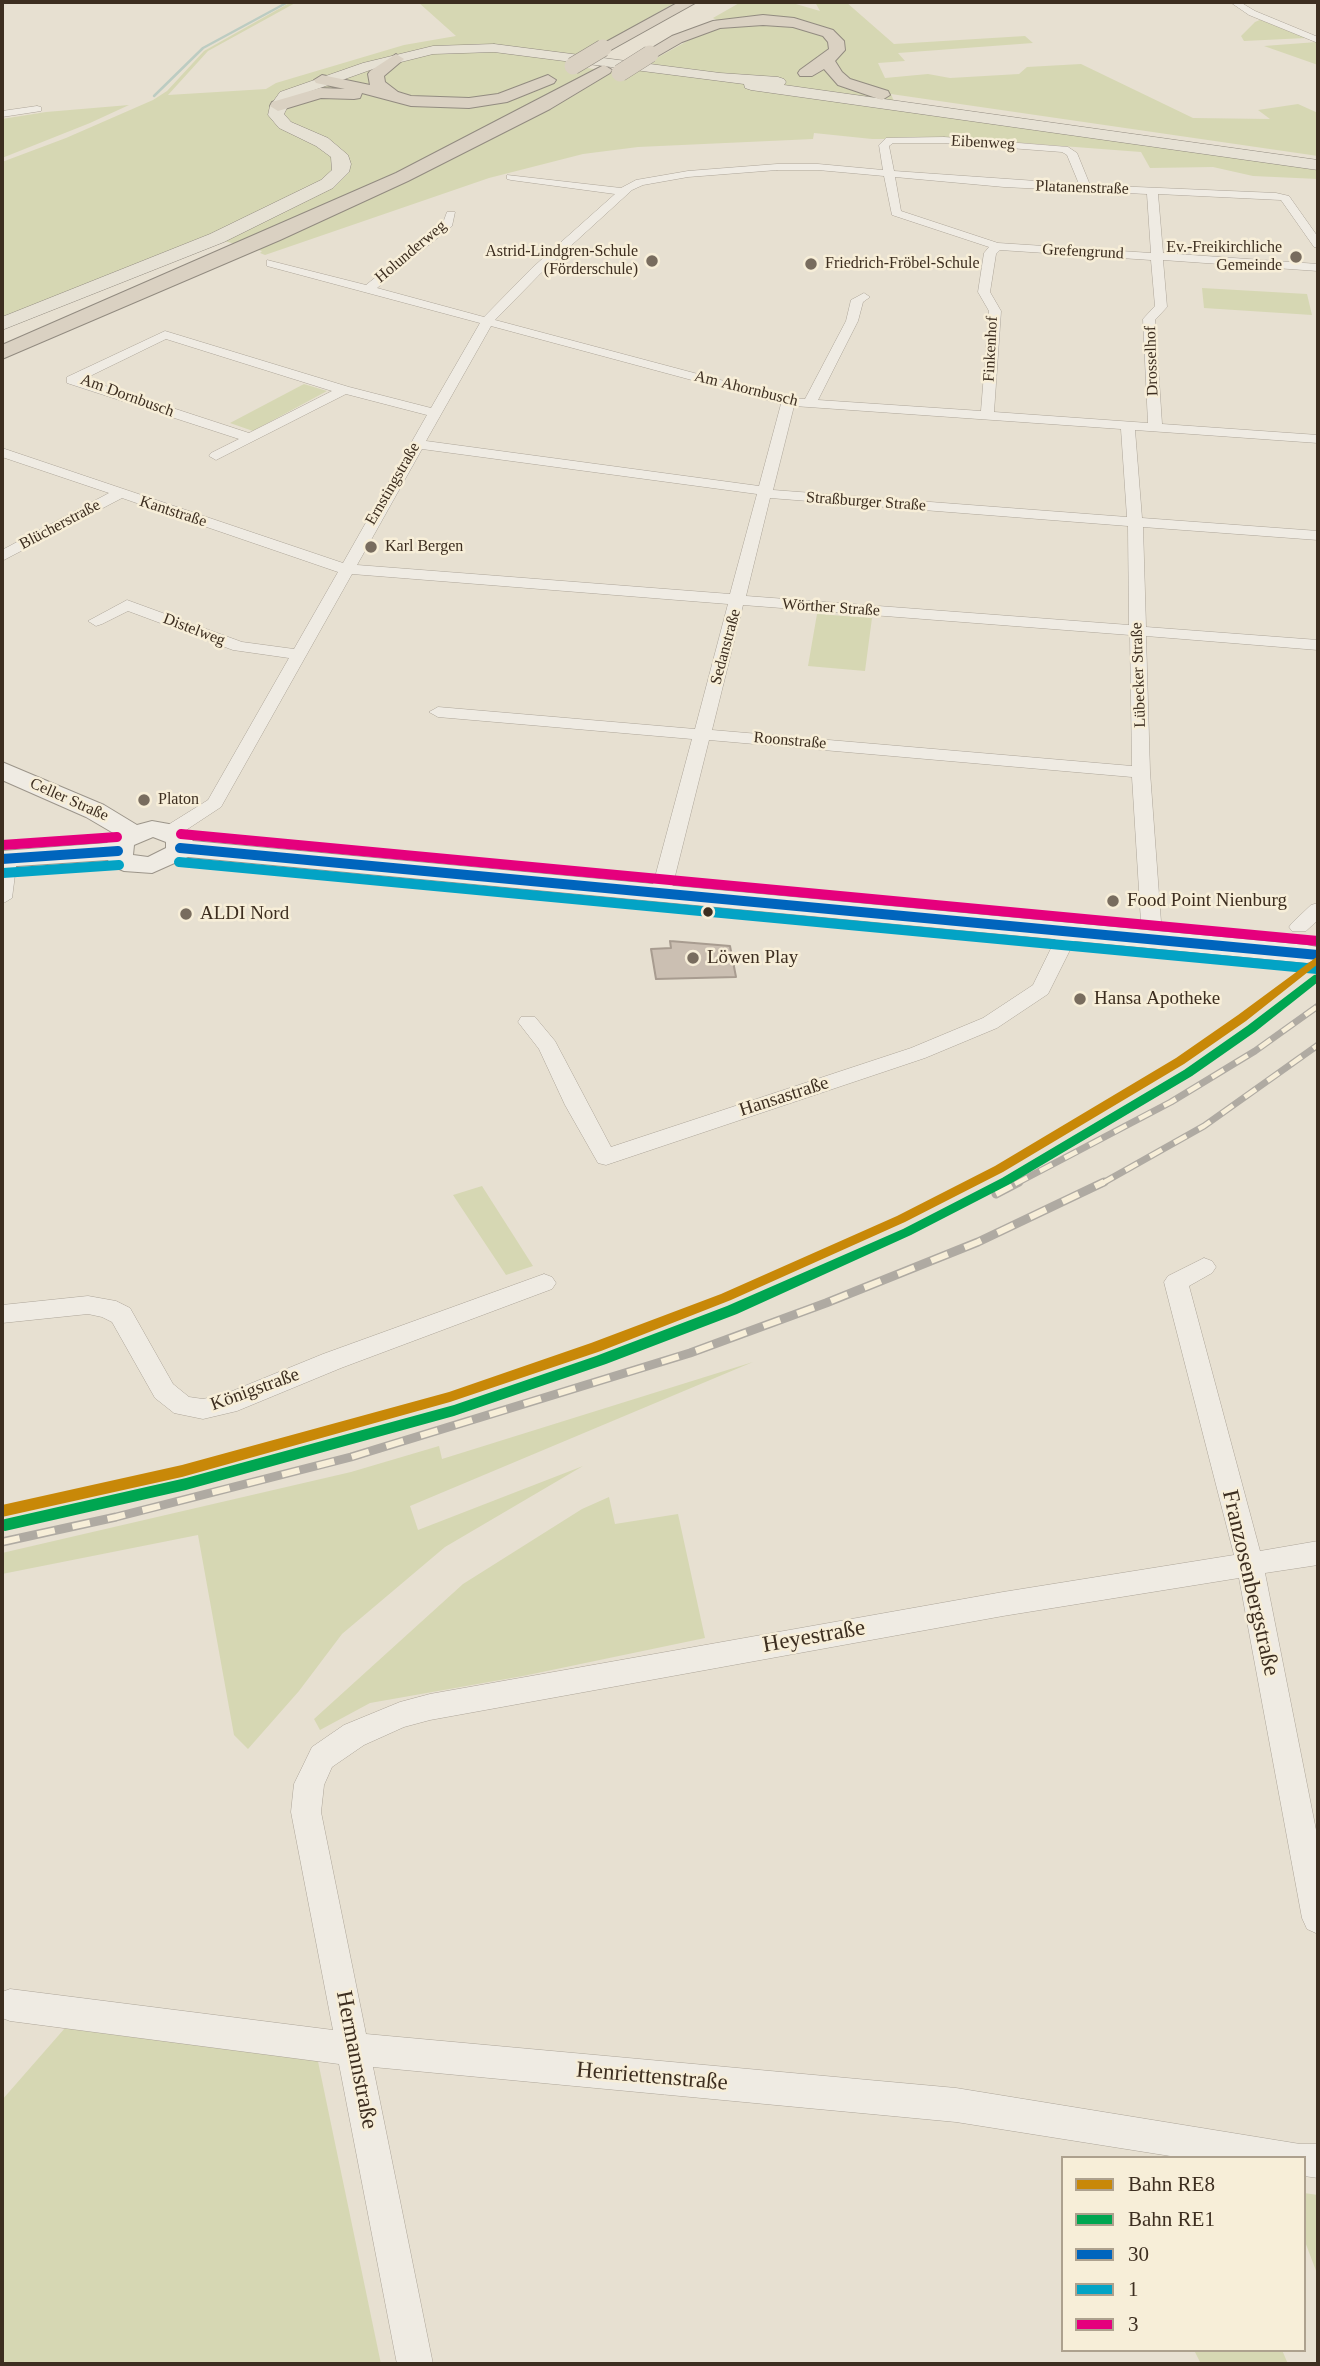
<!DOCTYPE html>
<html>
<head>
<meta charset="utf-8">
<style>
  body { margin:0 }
  #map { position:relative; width:1320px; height:2366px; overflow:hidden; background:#e7e0d1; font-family:Georgia,serif }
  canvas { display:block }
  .frame { position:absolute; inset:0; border:4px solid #3d2e20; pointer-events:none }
  .legend { position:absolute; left:1061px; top:2156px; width:245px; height:196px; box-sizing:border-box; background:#f7eed8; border:2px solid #ada18e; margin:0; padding:9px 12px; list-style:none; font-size:21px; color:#3d2e20 }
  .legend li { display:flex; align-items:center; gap:14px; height:35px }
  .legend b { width:35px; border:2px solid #ada18e }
</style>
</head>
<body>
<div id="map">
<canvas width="1320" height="2366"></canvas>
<div class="frame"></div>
<ul class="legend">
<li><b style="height:9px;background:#c88808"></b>Bahn RE8</li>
<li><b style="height:9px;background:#00a651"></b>Bahn RE1</li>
<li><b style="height:9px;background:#0065bd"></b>30</li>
<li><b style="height:9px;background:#03a3c5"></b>1</li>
<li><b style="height:9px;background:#e5007d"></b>3</li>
</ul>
</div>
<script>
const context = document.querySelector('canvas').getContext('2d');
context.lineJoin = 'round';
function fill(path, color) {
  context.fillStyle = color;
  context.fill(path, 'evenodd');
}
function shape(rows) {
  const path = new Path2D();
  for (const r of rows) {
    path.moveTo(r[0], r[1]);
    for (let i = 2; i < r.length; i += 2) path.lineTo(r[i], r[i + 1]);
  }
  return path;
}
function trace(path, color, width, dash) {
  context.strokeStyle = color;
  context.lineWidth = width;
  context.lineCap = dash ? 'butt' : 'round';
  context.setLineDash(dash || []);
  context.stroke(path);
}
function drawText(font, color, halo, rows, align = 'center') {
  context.font = font + ' Georgia,serif';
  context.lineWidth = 5;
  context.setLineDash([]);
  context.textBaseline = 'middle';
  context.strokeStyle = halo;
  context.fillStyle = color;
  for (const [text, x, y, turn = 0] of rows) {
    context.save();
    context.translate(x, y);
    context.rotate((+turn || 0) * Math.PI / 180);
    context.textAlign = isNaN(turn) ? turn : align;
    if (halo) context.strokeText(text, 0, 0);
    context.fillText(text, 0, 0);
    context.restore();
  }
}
const green = shape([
  [291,2,297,2,208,51,168,95,266,89,276,83,404,45,456,36,418,2,676,2,567,65,628,74,707,30,724,24,713,18,741,2,789,2,820,11,815,2,846,2,894,44,1025,36,1033,43,898,53,905,61,878,63,885,78,928,74,950,78,1019,74,1027,67,1081,64,1193,118,1270,119,1258,110,1298,104,1318,113,1318,156,891,94,897,109,1318,168,1318,179,1253,176,1213,167,1150,168,1141,152,970,139,872,139,814,133,813,139,638,147,583,154,489,178,265,255,260,253,262,251,205,236,2,320,2,162,66,138,153,100,167,91,204,51],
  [1262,19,1306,38,1244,41,1241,36,1255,22],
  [1317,42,1318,65,1264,46],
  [129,105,90,123,2,158,2,119,46,112],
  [1202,288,1307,294,1312,315,1204,308],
  [304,384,327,391,253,431,230,423],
  [817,614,872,618,865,671,808,666],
  [482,1186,533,1266,506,1275,453,1195],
  [753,1362,410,1506,418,1530,583,1466,445,1547,342,1634,299,1691,248,1749,234,1735,198,1535,2,1574,2,1553,351,1472,439,1446,442,1459],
  [609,1497,615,1524,678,1514,705,1638,523,1676,370,1703,320,1730,314,1719,463,1584,582,1509],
  [72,2020,315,2047,381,2364,2,2364,2,2100],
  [1304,2193,1318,2195,1318,2276,1304,2239],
  [1194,2350,1282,2350,1288,2364,1201,2364]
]);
const stream = shape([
  [154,96,203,48,288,2]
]);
const building = shape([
  [670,941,730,946,736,977,656,979,651,949,671,948,670,941]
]);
const street = shape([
  [1230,2,1240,2,1255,11,1318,37,1318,43,1249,15,1230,2],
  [37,106,41,107,41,111,2,117,2,111,37,106],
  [944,137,1068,147,1077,153,1090,185,1276,193,1289,196,1318,237,1318,248,1314,247,1281,200,1158,194,1163,253,1318,264,1318,271,1163,260,1167,307,1155,320,1162,424,1318,435,1318,443,1135,430,1142,518,1318,531,1318,540,1143,527,1146,627,1318,640,1318,650,1146,636,1150,772,1161,922,1158,926,1144,926,1141,922,1132,777,709,740,671,892,661,898,651,892,692,739,438,717,429,712,438,707,695,729,728,604,352,574,221,807,177,836,163,836,161,832,163,828,208,800,289,658,233,650,128,611,102,624,96,626,88,621,127,600,242,642,294,649,338,572,122,498,2,561,2,550,109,493,2,457,2,448,343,563,427,415,346,394,216,460,209,456,211,453,239,439,67,383,67,377,165,331,349,387,431,408,480,323,267,266,267,260,366,285,443,223,447,212,455,212,452,226,377,288,484,317,532,268,615,194,511,180,507,179,507,175,621,188,636,180,688,171,777,164,818,164,883,170,879,145,886,138,944,137],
  [893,143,944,143,1062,152,1067,155,1079,184,894,171,889,146,893,143],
  [777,170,818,170,884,176,892,215,989,247,984,253,978,292,989,311,981,411,818,400,858,321,863,302,870,297,864,293,851,300,846,321,805,399,788,398,495,320,540,274,632,190,643,185,688,177,777,170],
  [895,177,1004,187,1147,194,1151,253,998,243,901,211,895,177],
  [1000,250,1151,260,1155,306,1143,319,1148,423,994,412,1001,311,990,292,996,254,1000,250],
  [491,326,781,404,759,486,426,441,491,326],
  [166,339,332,391,249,433,84,379,166,339],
  [794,406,1121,429,1127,517,773,490,794,406],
  [422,449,757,494,730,594,357,565,422,449],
  [770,498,1128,526,1129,625,746,596,770,498],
  [743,605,1130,635,1132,766,712,730,743,605],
  [8,853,17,859,12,898,2,904,2,855,8,853],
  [1318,903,1318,920,1306,931,1292,931,1289,927,1292,923,1311,905,1318,903],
  [1069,926,1076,928,1079,932,1048,994,997,1028,925,1058,606,1165,598,1163,565,1105,539,1049,518,1022,521,1017,535,1017,555,1041,611,1147,911,1048,983,1018,1033,985,1059,932,1062,928,1069,926],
  [1204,1258,1212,1261,1216,1267,1212,1273,1189,1286,1260,1551,1318,1541,1318,1565,1265,1573,1318,1840,1318,1934,1307,1929,1302,1918,1239,1578,1003,1616,430,1720,404,1727,364,1745,332,1767,324,1785,321,1812,366,2034,956,2088,1300,2144,1318,2144,1318,2178,1304,2176,1304,2158,1183,2158,956,2122,373,2067,433,2364,397,2364,339,2064,10,2021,2,2018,2,1992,10,1989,333,2030,291,1812,294,1784,312,1747,344,1725,400,1702,430,1694,1003,1592,1234,1555,1164,1282,1168,1276,1204,1258],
  [544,1274,552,1277,556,1283,552,1289,341,1368,237,1411,203,1419,174,1413,155,1398,112,1322,102,1317,88,1314,2,1323,2,1305,88,1296,116,1301,130,1308,173,1384,189,1397,203,1399,225,1394,323,1354,544,1274]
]);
const secondary = shape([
  [2,762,104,805,137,825,152,821,180,826,193,841,1307,945,1317,947,1318,959,1307,963,188,857,152,873,124,871,112,866,108,860,2,867,2,851,107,843,115,834,86,817,2,780,2,762],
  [153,837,166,842,166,848,148,857,133,855,134,845,153,837]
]);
const primary = shape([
  [494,44,720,73,778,77,784,79,786,82,784,85,1318,160,1318,170,751,90,745,88,744,84,494,52,433,54,373,69,292,98,284,114,291,122,328,138,348,155,351,164,349,172,333,188,224,242,2,330,2,317,210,234,321,180,332,170,331,157,316,146,279,128,268,115,270,106,280,92,363,63,433,46,494,44]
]);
const highway = shape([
  [679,2,697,2,609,51,597,51,595,48,679,2],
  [763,15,794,18,833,30,844,41,845,50,835,61,842,72,850,79,888,91,890,95,882,100,838,85,824,69,812,76,800,76,798,73,800,70,829,49,828,42,823,36,793,27,763,25,720,28,682,42,656,57,650,59,642,54,672,36,713,21,763,15],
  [396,54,404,59,384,76,385,82,398,92,411,96,469,98,498,94,548,75,556,80,554,83,507,102,469,108,411,106,362,93,360,98,354,99,321,98,278,111,270,106,272,102,320,88,345,89,316,83,314,80,322,75,370,85,368,74,370,71,396,54],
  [604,65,612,70,610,73,550,109,408,181,280,240,2,359,2,345,396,173,604,65]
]);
const railFar1 = shape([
  [1015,1184,1171,1102,1255,1051,1318,1006],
  [1101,1184,1204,1126,1318,1045]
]);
const rail = shape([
  [996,1194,1019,1182],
  [2,1542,116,1517,351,1457,690,1353,826,1303,978,1242,1104,1182]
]);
const highwayBridge = shape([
  [573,66,603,48],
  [620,73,650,54]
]);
const bus1 = shape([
  [180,848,1318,955],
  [2,859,118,851]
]);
const bus2 = shape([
  [179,862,1317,969],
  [3,873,119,865]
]);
const bus3 = shape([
  [181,834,1318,941],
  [2,845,117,837]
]);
const rail1 = shape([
  [1318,956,1318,964,1246,1021,1184,1064,1003,1172,905,1222,731,1300,601,1351,450,1402,182,1477,2,1517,2,1505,182,1465,449,1392,591,1343,721,1294,897,1216,995,1166,1176,1058,1238,1015,1318,956]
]);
const rail2 = shape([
  [1318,974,1318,982,1255,1032,1192,1076,1010,1184,911,1235,737,1314,606,1364,454,1416,186,1490,5,1531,2,1530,2,1520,5,1519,186,1478,454,1405,596,1356,727,1306,903,1229,1002,1178,1184,1070,1247,1026,1314,975,1318,974]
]);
const markers = [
  [1296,257,7,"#786c5e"],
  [652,261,7,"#786c5e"],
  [811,264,7,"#786c5e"],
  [371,547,7,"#786c5e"],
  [144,800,7,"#786c5e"],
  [1113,901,7,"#786c5e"],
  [708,912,6,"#3d2e20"],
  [186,914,7,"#786c5e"],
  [693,958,7,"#786c5e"],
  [1080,999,7,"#786c5e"]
];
const farStreetnames = [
  ["Eibenweg",983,143,3],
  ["Platanenstraße",1082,188,2],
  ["Holunderweg",411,252,-40],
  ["Grefengrund",1083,252,3],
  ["Finkenhof",991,349,-87],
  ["Drosselhof",1152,361,-92],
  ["Am Ahornbusch",746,389,14],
  ["Am Dornbusch",127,396,20],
  ["Ernstingstraße",393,484,-60],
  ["Straßburger Straße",866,502,4],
  ["Kantstraße",173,512,18],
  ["Blücherstraße",60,525,-28],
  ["Wörther Straße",831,608,4],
  ["Distelweg",194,630,21],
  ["Sedanstraße",726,647,-75],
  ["Lübecker Straße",1139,675,-92],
  ["Roonstraße",790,741,5],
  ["Celler Straße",69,800,24]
];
const farPoinames = [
  ["Ev.-Freikirchliche",1282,248,"right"],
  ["Gemeinde",1282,266,"right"],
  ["Astrid-Lindgren-Schule",638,252,"right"],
  ["(Förderschule)",638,270,"right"],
  ["Friedrich-Fröbel-Schule",825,264],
  ["Karl Bergen",385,547],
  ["Platon",158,800]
];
const poiNames = [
  ["Food Point Nienburg",1127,901],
  ["ALDI Nord",200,914],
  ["Löwen Play",707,958],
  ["Hansa Apotheke",1094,999]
];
const streetNames = [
  ["Hansastraße",784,1097,-18],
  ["Königstraße",255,1390,-20]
];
const nearStreetnames = [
  ["Franzosenbergstraße",1250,1583,77],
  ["Heyestraße",814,1637,-10],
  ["Hermannstraße",356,2060,79],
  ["Henriettenstraße",652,2077,5]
];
fill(green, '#d6d7b3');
trace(stream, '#bcccc2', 2.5);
fill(building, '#cbbfb2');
trace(building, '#a89c90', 2);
trace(street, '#ada599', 1);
trace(secondary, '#9c958a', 2);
trace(primary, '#928b80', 1);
trace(highway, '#928b80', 2);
fill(street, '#efebe3');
fill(secondary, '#efebe3');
fill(primary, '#e6e1d4');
fill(highway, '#dad1c2');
trace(railFar1, '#afaaa2', 7);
trace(rail, '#afaaa2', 9);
trace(railFar1, '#f7eed8', 4.5, [14]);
trace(rail, '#f7eed8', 6, [18]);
trace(highwayBridge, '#928b80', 18, []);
trace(highwayBridge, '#dad1c2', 17);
trace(bus1, '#0065bd', 10);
trace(bus2, '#03a3c5', 10);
trace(bus3, '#e5007d', 10);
fill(rail1, '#c88808');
fill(rail2, '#00a651');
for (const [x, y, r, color] of markers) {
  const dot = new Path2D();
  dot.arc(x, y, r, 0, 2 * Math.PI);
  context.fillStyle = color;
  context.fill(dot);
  trace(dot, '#f7eed8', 2.5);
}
drawText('16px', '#3d2e20', '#f7eed8', farStreetnames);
drawText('16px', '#3d2e20', '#f7eed8', farPoinames, 'left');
drawText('19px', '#3d2e20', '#f7eed8', poiNames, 'left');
drawText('19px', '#3d2e20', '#f7eed8', streetNames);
drawText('23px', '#3d2e20', '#f7eed8', nearStreetnames);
</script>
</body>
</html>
